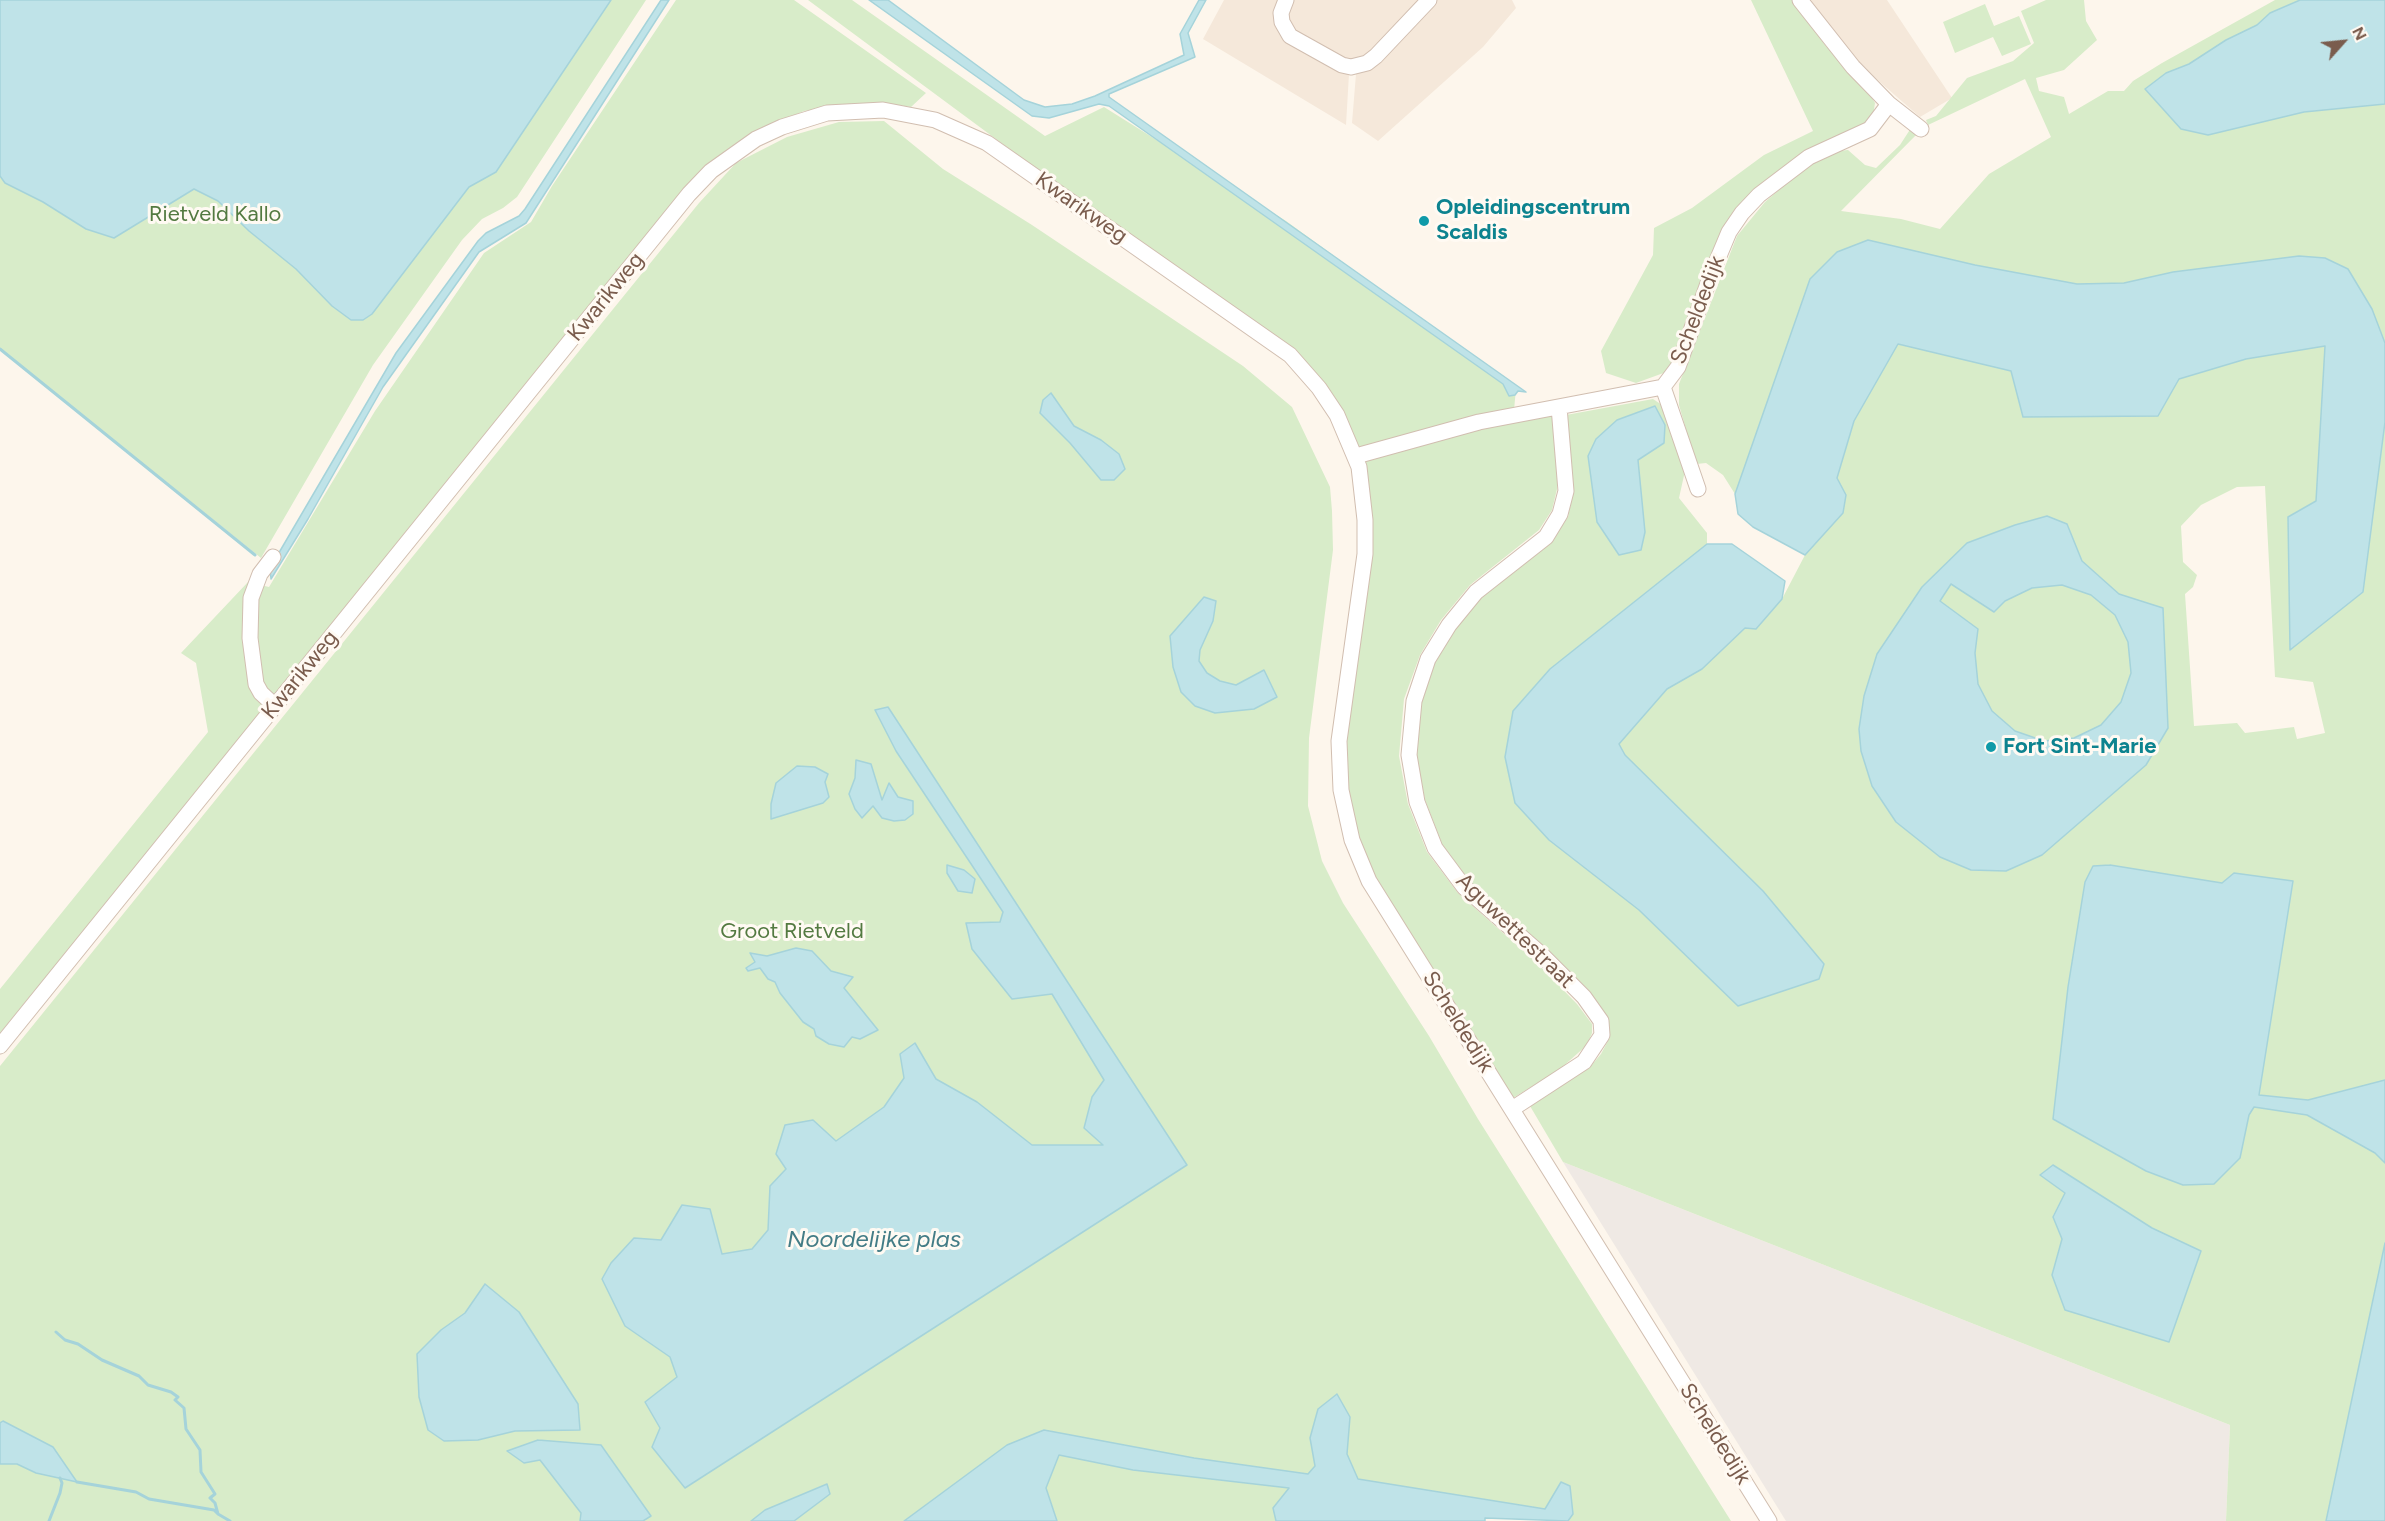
<!DOCTYPE html>
<html>
<head>
<meta charset="utf-8">
<style>
  body { margin:0 }
  #map { position:relative; width:2385px; height:1521px; overflow:hidden; background:#fdf6ec; font-family:Figtree,sans-serif }
  canvas { display:block }
  .north { position:absolute; left:2313px; top:12px; width:60px; height:60px; -webkit-text-stroke:4px #fffaf3; paint-order:stroke; rotate:63deg; font-size:16px; font-weight:700; line-height:24px; text-align:center; color:#7a5c4d }
  .north::after { content:''; display:block; margin:auto; width:21px; height:27px; background:#7a5c4d; clip-path:polygon(50% 0,100% 100%,50% 72%,0 100%) }
</style>
</head>
<body>
<div id="map">
<canvas width="2385" height="1521"></canvas>
<div class="north">N</div>
</div>
<script>
const context = document.querySelector('canvas').getContext('2d');
context.lineJoin = 'round';
function fill(path, color) {
  context.fillStyle = color;
  context.fill(path, 'evenodd');
}
function shape(rows) {
  const path = new Path2D();
  for (const r of rows) {
    path.moveTo(r[0], r[1]);
    for (let i = 2; i < r.length; i += 2) path.lineTo(r[i], r[i + 1]);
  }
  return path;
}
function trace(path, color, width, dash) {
  context.strokeStyle = color;
  context.lineWidth = width;
  context.lineCap = dash ? 'butt' : 'round';
  context.setLineDash(dash || []);
  context.stroke(path);
}
function drawText(font, color, halo, rows, align = 'center') {
  context.font = font + ' Figtree,sans-serif';
  context.lineWidth = 6;
  context.setLineDash([]);
  context.textBaseline = 'middle';
  context.strokeStyle = halo;
  context.fillStyle = color;
  for (const [text, x, y, turn = 0] of rows) {
    context.save();
    context.translate(x, y);
    context.rotate((+turn || 0) * Math.PI / 180);
    context.textAlign = isNaN(turn) ? turn : align;
    if (halo) context.strokeText(text, 0, 0);
    context.fillText(text, 0, 0);
    context.restore();
  }
}
const residential = shape([
  [1224,0,1512,0,1516,8,1483,47,1378,141,1352,123,1356,74,1370,70,1391,49,1382,39,1349,74,1346,125,1203,39],
  [1811,0,1887,0,1952,98,1920,117,1865,69,1829,29]
]);
const industrial = shape([
  [1563,1162,2230,1425,2226,1521,1786,1521]
]);
const green = shape([
  [0,0,646,0,517,197,503,208,482,219,462,240,373,365,261,558,0,349],
  [676,0,794,0,926,93,911,107,884,103,848,104,804,111,753,133,707,166,0,1033,0,989,208,732,196,663,181,653,248,582,269,587,375,411,484,253,531,222,552,186],
  [808,0,852,0,1045,136,1104,107,1286,221,1516,388,1513,422,1555,415,1558,441,1557,489,1552,510,1539,530,1470,585,1441,620,1420,655,1404,699,1399,756,1408,804,1427,852,1458,893,1537,963,1577,1004,1592,1024,1592,1033,1587,1045,1559,1070,1513,1098,1375,878,1359,838,1348,789,1345,741,1372,520,1366,465,1343,411,1295,350,1027,162],
  [1751,0,1793,0,1825,45,1870,94,1875,103,1873,116,1870,120,1746,203,1669,371,1636,383,1606,373,1601,351,1653,255,1654,228,1692,208,1764,155,1813,131],
  [2046,0,2084,0,2086,21,2097,40,2064,70,2036,78,2039,91,2064,97,2069,114,2108,91,2124,91,2133,81,2162,63,2275,0,2300,0,2270,13,2257,25,2226,40,2189,64,2166,73,2304,112,2385,104,2385,343,2372,309,2325,258,2299,256,2173,272,2124,283,2077,284,1975,265,1868,240,1837,252,1810,279,1735,494,1723,475,1706,463,1696,464,1679,405,1679,384,1737,236,1765,202,1808,165,1838,151,1848,150,1865,165,1876,168,1900,145,1911,128,1918,133,1841,211,1901,219,1940,229,1989,174,2051,137,2025,79,1928,125,1926,120,1936,116,1967,78,2013,61,2034,43,2021,11],
  [1985,4,1994,26,2019,16,2031,44,2002,56,1993,37,1955,53,1943,22],
  [884,121,943,169,1032,225,1243,366,1292,407,1330,487,1332,511,1333,550,1309,738,1308,806,1322,861,1343,903,1429,1036,1478,1119,1731,1521,1568,1521,1573,1514,1553,1496,1546,1509,1358,1479,1347,1454,1350,1417,1310,1438,1315,1466,1308,1474,1194,1458,1044,1430,1007,1445,904,1521,0,1521,0,1066,699,203,736,163,787,137,839,122],
  [1897,344,2012,371,2023,417,2158,416,2179,379,2246,359,2325,346,2316,502,2291,649,2363,592,2385,411,2385,1080,2308,1100,2259,1095,2222,883,2110,865,2094,866,2085,882,2068,987,2240,1158,2249,1115,2254,1107,2307,1114,2375,1153,2385,1163,2385,1243,2326,1521,2226,1521,2230,1425,1563,1162,1530,1106,1590,1067,1601,1054,1610,1037,1608,1019,1589,992,1549,951,1470,882,1442,844,1425,800,1416,755,1421,703,1435,663,1455,630,1482,597,1551,542,1568,517,1573,493,1566,415,1653,399,1665,407,1685,471,1679,498,1707,533,1707,544,1550,669,1513,711,1549,840,1639,910,1697,963,1719,988,1824,964,1763,891,1625,755,1619,744,1667,689,1702,669,1745,628,1782,599,1805,555,1843,513,1846,495,1837,478,1854,421],
  [2265,486,2275,677,2313,682,2325,733,2297,739,2294,727,2245,733,2237,723,2194,726,2185,594,2193,587,2197,575,2183,562,2181,526,2201,505,2237,487],
  [2047,516,2067,524,2082,561,2119,594,2163,609,2146,765,1859,729,1864,696,1877,654,1922,587,1967,543,2015,525],
  [2065,1193,2152,1228,2200,1251,2052,1275,2062,1239,2053,1216],
  [1951,584,1994,612,2005,601,2032,588,2062,585,2091,595,2115,615,2128,642,2131,673,2121,702,2101,725,2074,738,2044,741,2015,731,1992,711,1978,684,1975,653,1978,629,1940,601],
  [1059,1455,1133,1470,1290,1488,1273,1508,1276,1521,1057,1521,1046,1488]
]);
const water = shape([
  [0,0,611,0,496,172,469,187,372,314,363,320,351,320,332,306,296,269,249,231,218,201,194,189,114,238,86,229,43,202,5,183,0,176,0,0],
  [661,0,669,0,526,223,479,252,383,387,308,519,271,579,270,568,396,353,478,241,486,233,519,216,525,209,661,0],
  [869,0,888,0,1024,100,1045,107,1072,104,1095,96,1184,55,1180,34,1199,0,1206,0,1188,33,1195,57,1109,94,1109,97,1526,392,1518,391,1515,395,1509,396,1503,384,1109,106,1099,104,1049,118,1032,116,869,0],
  [2300,0,2385,0,2385,104,2304,112,2208,135,2181,129,2145,89,2166,73,2189,64,2226,40,2257,25,2270,13,2300,0],
  [1868,240,1975,265,2077,284,2124,283,2173,272,2299,256,2325,258,2348,269,2372,309,2385,343,2385,422,2363,592,2290,650,2288,517,2316,501,2325,346,2246,359,2179,379,2158,416,2023,417,2011,371,1898,344,1854,421,1837,478,1846,495,1843,513,1805,555,1753,527,1738,514,1735,494,1810,279,1837,252,1868,240],
  [1051,393,1074,426,1101,440,1119,454,1125,469,1114,480,1101,480,1070,443,1040,413,1043,400,1051,393],
  [1655,406,1665,425,1664,443,1638,460,1645,532,1641,550,1619,555,1597,522,1588,456,1596,439,1617,420,1655,406],
  [2047,516,2067,524,2082,561,2119,594,2163,608,2168,728,2146,765,2042,855,2006,871,1971,870,1940,857,1896,822,1872,786,1861,751,1859,729,1864,696,1877,654,1922,587,1967,543,2015,525,2047,516],
  [1951,584,1994,612,2005,601,2032,588,2062,585,2091,595,2115,615,2128,642,2131,673,2121,702,2101,725,2074,738,2044,741,2015,731,1992,711,1978,684,1975,653,1978,629,1940,601,1951,584],
  [1707,544,1732,544,1785,581,1782,599,1756,629,1745,628,1702,669,1667,689,1619,744,1625,755,1763,891,1824,964,1819,979,1738,1006,1639,910,1549,840,1515,803,1505,757,1513,711,1550,669,1707,544],
  [1204,597,1216,601,1213,621,1200,650,1199,661,1207,673,1220,681,1236,685,1264,670,1277,697,1254,709,1215,713,1195,706,1181,692,1173,667,1170,636,1204,597],
  [888,707,1187,1165,685,1488,652,1447,660,1428,645,1402,677,1377,670,1357,625,1326,602,1279,611,1263,634,1238,661,1240,682,1205,710,1209,722,1254,752,1249,768,1230,770,1186,786,1169,776,1154,785,1125,813,1120,836,1141,884,1107,904,1078,900,1054,915,1043,936,1079,977,1102,1032,1145,1103,1145,1084,1128,1092,1097,1104,1080,1052,994,1012,999,972,949,966,923,1000,922,1003,912,896,751,875,710,888,707],
  [856,760,871,764,882,800,889,783,898,797,913,801,913,814,905,820,894,821,882,818,873,806,862,818,855,809,849,794,855,778,856,760],
  [797,766,815,767,828,774,825,782,829,797,823,803,771,819,771,804,776,783,797,766],
  [947,865,964,870,975,879,972,893,958,891,947,873,947,865],
  [2110,865,2222,883,2234,873,2293,881,2259,1095,2308,1100,2385,1080,2385,1163,2375,1153,2307,1115,2254,1107,2249,1115,2240,1158,2214,1184,2183,1185,2146,1171,2053,1119,2068,987,2085,882,2093,866,2110,865],
  [796,948,812,951,831,971,853,977,844,988,878,1030,860,1039,852,1037,844,1047,829,1044,816,1036,814,1029,803,1022,780,993,775,982,768,979,760,968,748,971,746,968,755,962,750,953,767,956,796,948],
  [2053,1165,2152,1228,2201,1251,2169,1342,2065,1310,2052,1275,2062,1239,2053,1217,2065,1193,2040,1175,2053,1165],
  [2385,1243,2385,1521,2326,1521,2385,1243],
  [485,1284,519,1312,578,1404,580,1430,515,1431,478,1440,444,1441,428,1430,419,1397,417,1354,441,1330,465,1313,485,1284],
  [1337,1394,1350,1417,1347,1454,1358,1479,1545,1509,1561,1482,1570,1486,1573,1514,1568,1521,1485,1518,1485,1521,1276,1521,1273,1508,1289,1488,1133,1470,1059,1455,1046,1488,1057,1521,904,1521,1007,1445,1044,1430,1194,1458,1308,1474,1315,1466,1310,1438,1318,1409,1337,1394],
  [3,1421,53,1447,77,1482,36,1473,17,1464,0,1464,0,1423,3,1421],
  [538,1440,601,1445,651,1516,643,1521,580,1521,581,1513,540,1460,524,1463,507,1451,538,1440],
  [827,1484,830,1494,794,1521,751,1521,765,1510,827,1484]
]);
const stream = shape([
  [0,349,255,555],
  [56,1332,65,1340,78,1344,102,1360,139,1376,148,1385,171,1392,178,1397,175,1400,184,1408,186,1429,200,1450,201,1472,215,1494,210,1498,215,1503,218,1514,230,1521],
  [77,1482,136,1492,149,1499,214,1510,217,1513],
  [49,1521,60,1493,62,1483,60,1478]
]);
const minor = shape([
  [1286,0,1281,13,1282,22,1290,36,1342,65,1351,67,1367,63,1376,56,1429,0],
  [1800,0,1853,67,1889,104,1921,129],
  [1663,387,1698,489],
  [1356,456,1479,422,1663,387,1678,367,1711,275,1729,232,1742,213,1759,195,1809,157,1870,129,1889,104],
  [273,557,260,574,251,598,250,638,256,684,261,693,275,706],
  [0,1046,689,194,711,171,756,139,782,127,827,113,883,110,935,120,987,143,1290,355,1319,388,1337,415,1359,467,1365,520,1365,554,1339,741,1341,790,1352,840,1369,881,1769,1521],
  [1512,1109,1584,1062,1602,1035,1601,1021,1584,997,1543,956,1464,887,1435,848,1417,802,1409,755,1414,701,1428,659,1449,625,1476,592,1546,537,1560,514,1566,491,1559,407]
]);
const markers = [
  [1424,221,6,"#0f9aa8"],
  [1991,747,6,"#0f9aa8"]
];
const streetNames = [
  ["Kwarikweg",1081,208,35],
  ["Kwarikweg",606,297,-51],
  ["Scheldedijk",1698,310,-69],
  ["Kwarikweg",300,675,-51],
  ["Aguwettestraat",1515,931,44],
  ["Scheldedijk",1458,1022,58],
  ["Scheldedijk",1715,1434,58]
];
const cultureNames = [
  ["Opleidingscentrum",1436,208],
  ["Scaldis",1436,233],
  ["Fort Sint-Marie",2003,747]
];
const parkNames = [
  ["Rietveld Kallo",215,215],
  ["Groot Rietveld",792,932]
];
const waterNames = [
  ["Noordelijke plas",874,1240]
];
fill(residential, '#f5e8da');
fill(industrial, '#efe9e4');
fill(green, '#d8ecc9');
fill(water, '#bfe3e8');
trace(water, '#a5d3da', 1.5);
trace(stream, '#a5d3da', 3);
trace(minor, '#d1beb0', 17);
trace(minor, '#fff', 15);
for (const [x, y, r, color] of markers) {
  const dot = new Path2D();
  dot.arc(x, y, r, 0, 2 * Math.PI);
  context.fillStyle = color;
  context.fill(dot);
  trace(dot, '#fffaf3', 2);
}
drawText('22px', '#7a5c4d', '#fffaf3', streetNames);
drawText('bold 22px', '#0d838f', '#fffaf3', cultureNames, 'left');
drawText('22px', '#537a41', '#fffaf3', parkNames);
drawText('italic 24px', '#437c86', '#fffaf3', waterNames);
</script>
</body>
</html>
